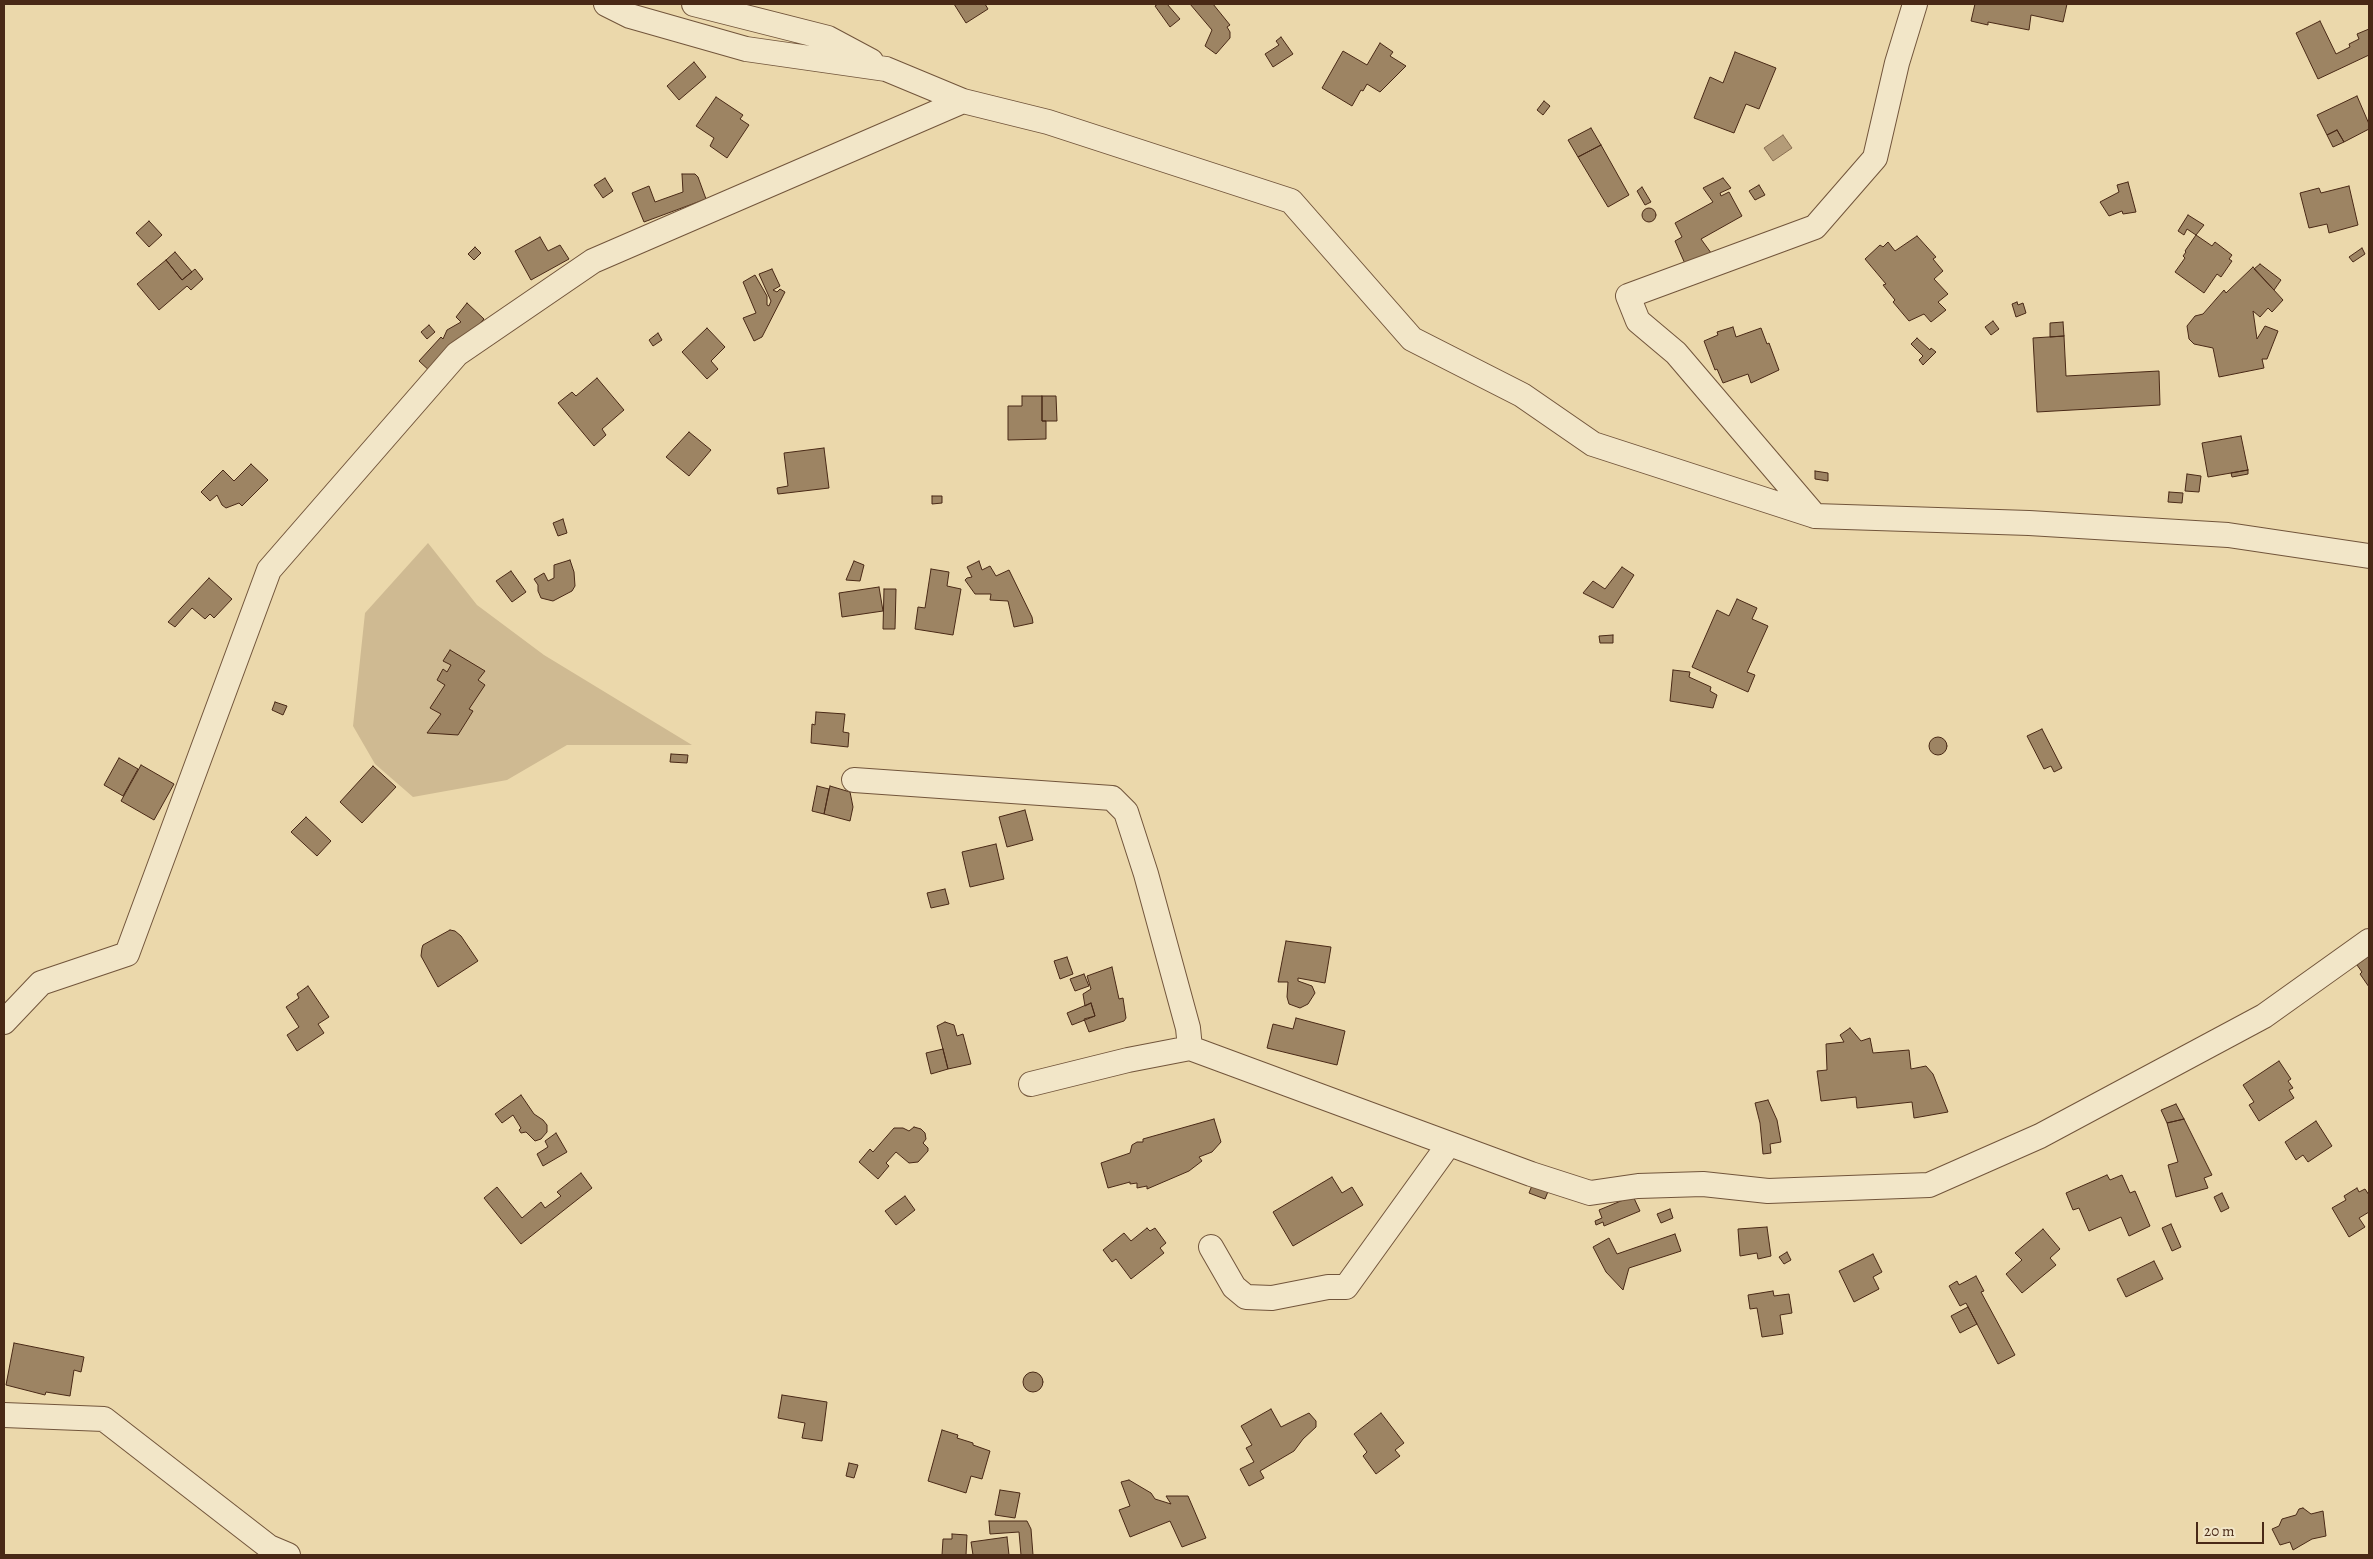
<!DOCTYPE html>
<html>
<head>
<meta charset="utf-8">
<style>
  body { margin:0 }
  #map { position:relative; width:2373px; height:1559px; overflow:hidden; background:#ebd8ab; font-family:Alegreya,serif }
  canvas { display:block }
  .frame { position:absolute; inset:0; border:5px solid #492916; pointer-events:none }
  .scale { position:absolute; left:2196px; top:1522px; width:68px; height:22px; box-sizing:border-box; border:2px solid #492916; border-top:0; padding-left:6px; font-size:15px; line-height:18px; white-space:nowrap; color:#492916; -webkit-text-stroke:4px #f2e6c8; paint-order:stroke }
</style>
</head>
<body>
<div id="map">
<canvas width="2373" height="1559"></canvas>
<div class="frame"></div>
<div class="scale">20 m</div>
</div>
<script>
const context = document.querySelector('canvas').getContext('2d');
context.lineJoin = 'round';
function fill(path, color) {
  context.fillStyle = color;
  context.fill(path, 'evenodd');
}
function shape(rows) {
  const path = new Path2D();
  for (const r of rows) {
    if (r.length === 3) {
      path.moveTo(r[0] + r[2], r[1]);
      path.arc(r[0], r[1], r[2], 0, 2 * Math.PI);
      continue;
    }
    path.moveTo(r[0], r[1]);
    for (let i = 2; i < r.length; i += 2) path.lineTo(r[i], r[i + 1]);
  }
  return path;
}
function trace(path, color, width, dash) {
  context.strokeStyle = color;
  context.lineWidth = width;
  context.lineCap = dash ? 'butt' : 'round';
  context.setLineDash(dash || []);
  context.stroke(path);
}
const green = shape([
  [428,543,477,605,544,655,692,745,567,745,507,780,413,797,375,764,353,726,365,613]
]);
const water = shape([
  [1783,135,1792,148,1773,161,1764,148,1783,135]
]);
const building = shape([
  [954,4,985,4,988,9,966,23,954,4],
  [1158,4,1167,4,1180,19,1170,27,1155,6,1158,4],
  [1190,4,1213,4,1230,25,1227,27,1230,32,1230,38,1216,54,1205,46,1212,30,1190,4],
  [1975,4,2067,4,2063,22,2031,15,2029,30,1988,22,1988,25,1971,21,1975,4],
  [2320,21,2336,54,2350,47,2349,44,2359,39,2357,34,2369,29,2369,55,2318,79,2296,33,2320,21],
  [1281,37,1293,54,1273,67,1265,54,1279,45,1276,41,1281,37],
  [1380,43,1393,52,1390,56,1406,66,1380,92,1367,84,1363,91,1361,90,1352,106,1322,88,1343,51,1367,65,1380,43],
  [1735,52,1776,68,1759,109,1746,104,1734,133,1694,118,1710,77,1723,83,1735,52],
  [694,62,706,77,679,100,667,86,694,62],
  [2357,96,2369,124,2369,129,2344,142,2337,130,2327,135,2317,115,2357,96],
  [716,97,743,115,740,119,749,125,727,158,710,146,714,138,696,126,716,97],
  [1544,101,1550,106,1543,115,1537,110,1544,101],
  [1591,128,1601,145,1578,157,1568,140,1591,128],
  [2337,130,2344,142,2333,147,2327,135,2337,130],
  [1601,145,1629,195,1608,207,1578,157,1601,145],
  [682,174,695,174,698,177,706,199,644,222,632,193,649,186,655,202,683,192,682,174],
  [605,178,613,191,603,198,594,185,605,178],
  [1723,178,1731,188,1720,193,1721,196,1729,192,1742,216,1701,239,1714,257,1686,266,1675,241,1682,237,1675,223,1713,202,1703,188,1723,178],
  [2128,182,2136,212,2123,214,2122,211,2109,216,2100,202,2119,192,2117,185,2128,182],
  [1759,185,1765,195,1755,200,1749,191,1759,185],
  [2349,186,2358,225,2329,233,2327,224,2309,228,2300,193,2319,188,2321,193,2349,186],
  [1642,187,1651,202,1645,205,1637,191,1642,187],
  [1649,215,7],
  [2188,215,2204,225,2196,235,2187,229,2184,235,2178,231,2188,215],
  [149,221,162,235,149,247,136,233,149,221],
  [2196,235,2212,246,2215,242,2232,255,2229,259,2232,261,2221,277,2217,274,2204,293,2175,272,2185,258,2183,256,2186,252,2185,251,2196,235],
  [1917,236,1936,257,1933,259,1943,271,1934,279,1948,294,1938,302,1946,310,1931,322,1924,314,1909,321,1893,302,1895,300,1883,285,1886,284,1865,259,1880,245,1883,247,1888,242,1895,251,1917,236],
  [540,237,548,251,560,245,569,259,531,280,515,251,540,237],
  [475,247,481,253,474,260,468,254,475,247],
  [2362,248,2365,254,2353,262,2349,257,2362,248],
  [175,252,192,272,182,280,166,260,175,252],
  [166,260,182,280,195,269,203,279,191,290,187,286,159,310,137,284,166,260],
  [2260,264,2281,280,2274,290,2254,269,2260,264],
  [2253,267,2283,300,2272,312,2268,308,2260,317,2253,311,2257,339,2265,326,2278,331,2267,359,2262,359,2264,368,2219,377,2213,348,2194,344,2189,339,2187,326,2195,316,2203,314,2224,290,2226,293,2253,267],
  [772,269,780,286,773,290,777,292,780,289,785,292,762,337,754,341,743,318,756,313,743,282,755,275,767,296,767,305,769,306,771,301,759,274,772,269],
  [2017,302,2018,305,2023,303,2026,313,2016,317,2012,304,2017,302],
  [467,303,484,319,433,374,419,361,441,337,443,339,447,330,461,322,456,317,467,303],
  [1993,321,1999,329,1991,335,1985,327,1993,321],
  [2063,322,2064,336,2050,337,2050,323,2063,322],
  [429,325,435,332,427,339,421,332,429,325],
  [1733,327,1736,337,1761,328,1767,344,1769,343,1779,370,1751,383,1748,374,1723,383,1717,369,1715,370,1704,341,1718,335,1717,332,1733,327],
  [707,328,725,347,711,361,718,369,707,379,682,352,707,328],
  [658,333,662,340,653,346,649,340,658,333],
  [2064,336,2066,376,2159,371,2160,405,2037,412,2033,338,2064,336],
  [1917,338,1930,350,1931,348,1936,352,1923,365,1919,360,1923,356,1911,344,1917,338],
  [597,378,624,410,602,429,606,435,594,446,558,403,572,392,576,396,597,378],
  [1022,396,1042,396,1042,421,1046,421,1046,439,1008,440,1008,406,1022,406,1022,396],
  [1042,396,1056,396,1057,421,1042,421,1042,396],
  [689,432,711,450,689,476,666,457,689,432],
  [2241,436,2248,470,2208,477,2202,443,2241,436],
  [824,448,829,488,778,494,777,488,788,486,784,453,824,448],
  [251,464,268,480,242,506,239,503,226,508,222,505,217,495,210,501,201,492,223,470,234,481,251,464],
  [2248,470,2248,474,2232,477,2231,473,2248,470],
  [1815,471,1828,473,1828,481,1815,479,1815,471],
  [2187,474,2201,476,2199,492,2185,491,2187,474],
  [2169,492,2183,493,2182,503,2168,502,2169,492],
  [932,496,942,496,942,503,932,504,932,496],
  [563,519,567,533,558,536,553,523,563,519],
  [570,560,574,572,575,586,572,591,553,601,541,598,538,591,538,585,534,579,544,573,548,581,554,578,554,565,570,560],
  [854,561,864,565,860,581,846,580,854,561],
  [979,561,982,570,990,566,996,576,1009,570,1032,617,1033,623,1014,627,1008,601,990,600,991,594,975,594,965,580,967,578,972,577,967,567,979,561],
  [1622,567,1634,575,1613,608,1583,593,1593,581,1605,589,1622,567],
  [931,569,949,572,947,586,961,589,953,635,915,629,918,607,925,608,931,569],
  [511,571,526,592,512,602,496,581,511,571],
  [209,578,232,599,214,618,210,614,205,619,192,608,175,627,168,622,209,578],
  [879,587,883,611,842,617,839,593,879,587],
  [884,589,896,589,895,629,883,629,884,589],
  [1737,599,1757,608,1752,619,1768,626,1747,672,1755,675,1748,692,1692,667,1717,610,1729,616,1737,599],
  [1613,635,1613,643,1600,643,1599,636,1613,635],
  [450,650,485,671,478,680,485,685,469,709,473,711,458,735,427,733,441,714,430,708,445,685,437,680,443,669,447,672,451,665,443,661,450,650],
  [1673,670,1690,672,1689,677,1711,687,1710,691,1717,695,1713,708,1670,701,1673,670],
  [275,702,287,706,283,715,272,710,275,702],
  [816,712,845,714,843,732,849,733,848,747,811,743,812,724,815,725,816,712],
  [2042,729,2062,768,2054,772,2051,766,2044,769,2027,736,2042,729],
  [1938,746,9],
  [671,754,688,755,687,763,670,762,671,754],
  [119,758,138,769,123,796,104,785,119,758],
  [141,765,174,784,154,820,121,801,141,765],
  [373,766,396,787,362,823,340,802,373,766],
  [817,786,829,789,824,814,812,811,817,786],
  [830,786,850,792,853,807,850,821,824,814,830,786],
  [1025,810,1033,840,1007,847,999,817,1025,810],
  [306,817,331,841,317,856,291,832,306,817],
  [996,844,1004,879,970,887,962,852,996,844],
  [945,889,949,904,931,908,927,893,945,889],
  [450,930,455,931,461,936,478,961,438,987,421,956,422,948,423,945,450,930],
  [1286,941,1331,947,1325,983,1298,978,1298,981,1312,986,1315,993,1308,1004,1300,1008,1289,1004,1287,997,1288,982,1278,982,1286,941],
  [2369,956,2369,987,2360,974,2362,972,2357,965,2369,956],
  [1067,957,1073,974,1060,979,1054,961,1067,957],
  [1112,967,1119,999,1123,998,1126,1018,1124,1021,1089,1032,1084,1019,1095,1016,1091,1003,1085,1006,1083,994,1091,989,1087,976,1112,967],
  [1084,974,1089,986,1075,991,1070,979,1084,974],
  [308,986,329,1017,318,1024,324,1033,297,1051,287,1035,299,1027,286,1007,299,998,297,994,308,986],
  [1091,1003,1095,1016,1072,1025,1067,1013,1091,1003],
  [1296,1018,1345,1031,1337,1065,1267,1048,1273,1024,1293,1029,1296,1018],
  [945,1022,954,1025,957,1036,963,1034,971,1064,948,1069,937,1026,945,1022],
  [1850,1028,1861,1041,1870,1038,1873,1053,1909,1050,1911,1069,1926,1066,1933,1074,1948,1112,1914,1118,1912,1102,1857,1108,1856,1097,1821,1101,1817,1071,1827,1070,1826,1044,1844,1042,1840,1035,1850,1028],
  [943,1049,948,1069,931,1074,926,1053,943,1049],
  [2279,1061,2291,1079,2288,1081,2293,1088,2289,1090,2294,1098,2259,1121,2249,1105,2254,1102,2243,1085,2279,1061],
  [521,1095,534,1114,543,1120,547,1125,547,1132,541,1139,535,1141,526,1132,521,1133,519,1130,521,1128,513,1115,502,1123,495,1114,521,1095],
  [1768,1100,1777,1120,1781,1142,1770,1144,1771,1153,1763,1154,1760,1123,1755,1103,1768,1100],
  [2176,1104,2184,1119,2167,1123,2161,1110,2176,1104],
  [1214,1119,1221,1142,1212,1152,1199,1157,1202,1161,1189,1171,1147,1189,1147,1186,1137,1188,1137,1183,1130,1184,1130,1182,1108,1188,1101,1163,1130,1153,1132,1145,1137,1142,1143,1142,1143,1139,1214,1119],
  [2184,1119,2212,1175,2204,1178,2208,1188,2176,1197,2168,1165,2178,1162,2167,1123,2184,1119],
  [2316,1121,2332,1146,2308,1162,2303,1155,2296,1160,2285,1142,2316,1121],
  [914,1127,921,1129,925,1133,926,1139,923,1143,928,1148,928,1151,918,1162,909,1163,896,1152,886,1163,889,1166,878,1179,859,1162,870,1149,873,1152,894,1128,903,1128,909,1131,914,1127],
  [556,1133,567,1152,543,1166,537,1154,548,1147,545,1141,556,1133],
  [581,1173,592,1188,521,1244,484,1198,497,1187,522,1218,541,1202,545,1208,561,1196,557,1192,581,1173],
  [2107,1175,2110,1180,2122,1175,2130,1193,2135,1191,2150,1226,2129,1236,2121,1217,2089,1231,2079,1208,2073,1210,2066,1193,2107,1175],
  [1332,1177,1342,1193,1352,1187,1363,1205,1293,1246,1273,1212,1332,1177],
  [1533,1183,1549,1189,1545,1199,1529,1193,1533,1183],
  [2357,1188,2359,1192,2365,1189,2369,1195,2369,1212,2359,1218,2365,1227,2349,1237,2332,1208,2346,1200,2344,1196,2357,1188],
  [2222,1193,2229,1208,2221,1212,2214,1197,2222,1193],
  [905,1196,915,1210,896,1225,885,1211,905,1196],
  [1633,1196,1640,1211,1604,1226,1603,1222,1596,1225,1595,1221,1602,1218,1599,1210,1633,1196],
  [1670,1209,1673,1218,1661,1223,1657,1214,1670,1209],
  [2171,1224,2181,1247,2172,1251,2162,1228,2171,1224],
  [1767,1227,1771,1256,1758,1259,1757,1253,1740,1256,1738,1229,1767,1227],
  [1147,1228,1150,1231,1155,1228,1166,1243,1160,1248,1164,1253,1131,1279,1116,1259,1112,1262,1103,1250,1124,1233,1131,1241,1147,1228],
  [2043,1229,2060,1249,2050,1258,2056,1265,2022,1293,2006,1274,2022,1260,2015,1253,2043,1229],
  [1675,1234,1681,1251,1629,1268,1623,1290,1606,1272,1593,1247,1609,1238,1617,1254,1675,1234],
  [1787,1252,1791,1260,1784,1264,1779,1257,1787,1252],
  [1873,1254,1882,1272,1873,1277,1879,1289,1854,1302,1839,1271,1873,1254],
  [2154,1261,2163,1279,2126,1297,2117,1279,2154,1261],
  [1976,1276,1984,1291,1981,1292,2015,1355,1998,1364,1966,1303,1960,1306,1949,1286,1957,1281,1959,1285,1976,1276],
  [1773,1291,1774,1296,1789,1294,1792,1313,1780,1315,1783,1334,1762,1337,1757,1308,1750,1309,1748,1295,1773,1291],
  [1968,1307,1977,1324,1960,1333,1951,1316,1968,1307],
  [14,1343,84,1357,81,1372,74,1370,70,1396,46,1392,45,1395,6,1385,14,1343],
  [1033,1382,10],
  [782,1395,827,1402,822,1441,802,1438,805,1423,778,1418,782,1395],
  [1271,1409,1281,1427,1309,1413,1316,1421,1316,1427,1303,1439,1294,1451,1260,1471,1264,1478,1249,1486,1240,1469,1254,1462,1246,1448,1252,1445,1241,1426,1271,1409],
  [1381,1413,1404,1443,1395,1450,1400,1456,1376,1474,1363,1456,1367,1452,1354,1434,1381,1413],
  [942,1430,958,1435,957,1438,973,1443,973,1445,990,1451,982,1479,971,1476,966,1493,928,1481,942,1430],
  [849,1463,858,1465,854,1478,846,1476,849,1463],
  [1129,1480,1151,1493,1155,1499,1171,1504,1166,1496,1188,1496,1206,1538,1182,1547,1170,1521,1130,1537,1119,1510,1130,1506,1121,1482,1129,1480],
  [1000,1490,1020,1493,1015,1518,995,1515,1000,1490],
  [2303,1508,2311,1514,2323,1511,2326,1536,2312,1539,2293,1550,2290,1542,2280,1545,2272,1529,2279,1526,2282,1519,2296,1515,2299,1509,2303,1508],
  [989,1521,1027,1521,1031,1529,1033,1555,1021,1555,1019,1532,990,1534,989,1521],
  [952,1534,967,1535,966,1555,942,1555,943,1539,952,1539,952,1534],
  [1007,1537,1009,1555,973,1555,971,1542,1007,1537]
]);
const street = shape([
  [606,4,630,16,746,49,886,69,963,101,1048,122,1291,201,1412,339,1522,395,1593,444,1815,516,2029,523,2228,535,2369,556],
  [694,4,828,38,871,61],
  [1815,516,1676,353,1638,321,1628,296,1815,227,1875,158,1897,63,1915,4],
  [854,780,1112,798,1126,812,1146,874,1188,1028,1190,1048,1531,1174,1590,1193,1638,1186,1703,1184,1768,1191,1929,1185,2040,1136,2264,1016,2369,941],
  [4,1022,41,983,127,954,269,570,457,354,593,261,963,101],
  [1031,1084,1128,1060,1190,1048],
  [1211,1247,1234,1287,1246,1297,1272,1298,1328,1287,1346,1287,1449,1144],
  [4,1415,104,1419,269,1547,288,1555]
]);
fill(green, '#cfba92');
fill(water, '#b49c78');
trace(water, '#896e51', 1);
fill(building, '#9d8463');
trace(building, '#492916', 1);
trace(street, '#72553b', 26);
trace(street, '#f2e6c8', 24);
</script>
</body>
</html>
